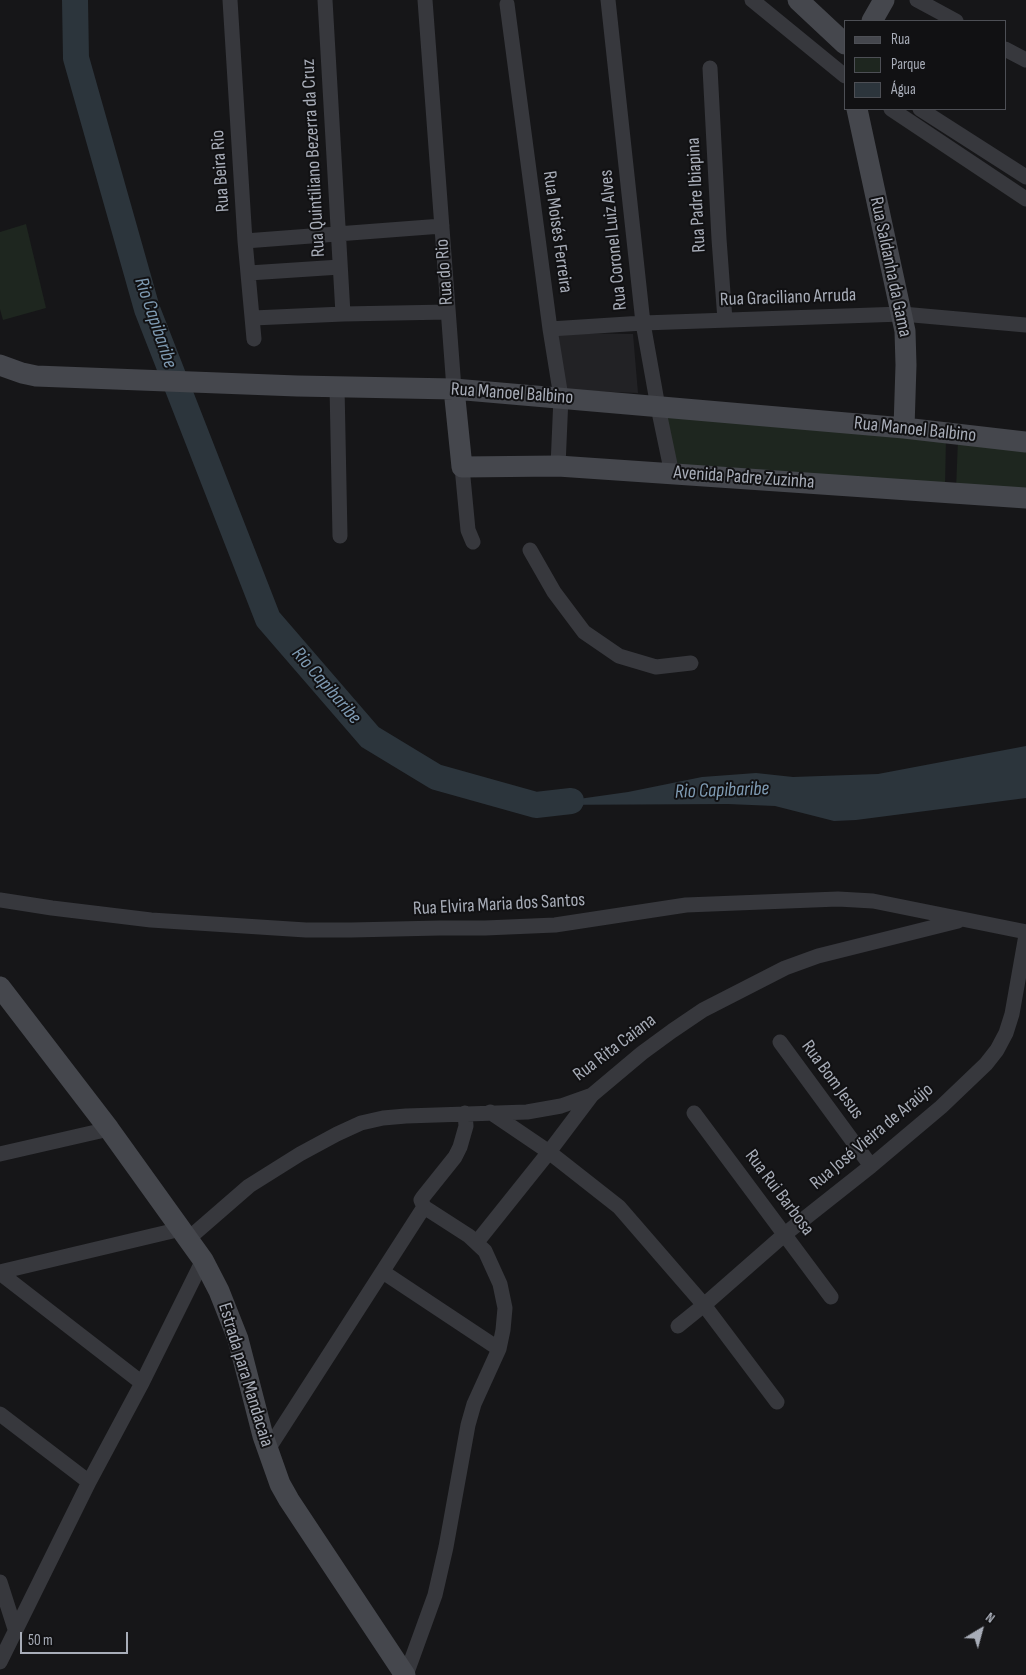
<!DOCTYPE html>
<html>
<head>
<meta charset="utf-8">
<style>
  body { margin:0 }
  #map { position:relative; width:1026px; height:1675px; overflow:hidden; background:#161618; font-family:"Sofia Sans Condensed",sans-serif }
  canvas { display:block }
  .legend { position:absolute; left:844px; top:20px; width:162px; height:90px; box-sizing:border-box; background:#111113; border:1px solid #4d4f55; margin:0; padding:6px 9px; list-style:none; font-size:15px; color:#a8adb8 }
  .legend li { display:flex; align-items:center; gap:10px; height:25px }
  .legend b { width:25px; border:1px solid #4d4f55 }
  .north { position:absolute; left:956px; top:1605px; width:50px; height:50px; -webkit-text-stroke:4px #111113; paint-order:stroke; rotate:37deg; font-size:14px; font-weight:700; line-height:20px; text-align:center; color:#a8adb8 }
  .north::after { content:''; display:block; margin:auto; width:18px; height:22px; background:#a8adb8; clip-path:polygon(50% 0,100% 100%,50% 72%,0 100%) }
  .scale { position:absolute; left:20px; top:1632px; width:108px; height:22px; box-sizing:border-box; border:2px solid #a8adb8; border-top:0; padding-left:6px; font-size:15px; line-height:18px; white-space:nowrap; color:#a8adb8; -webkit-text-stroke:4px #111113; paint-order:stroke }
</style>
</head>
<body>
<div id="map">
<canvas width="1026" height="1675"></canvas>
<ul class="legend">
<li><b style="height:6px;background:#45474d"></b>Rua</li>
<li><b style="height:14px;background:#1e261f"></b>Parque</li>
<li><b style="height:14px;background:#2c353c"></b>Água</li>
</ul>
<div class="north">N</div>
<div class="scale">50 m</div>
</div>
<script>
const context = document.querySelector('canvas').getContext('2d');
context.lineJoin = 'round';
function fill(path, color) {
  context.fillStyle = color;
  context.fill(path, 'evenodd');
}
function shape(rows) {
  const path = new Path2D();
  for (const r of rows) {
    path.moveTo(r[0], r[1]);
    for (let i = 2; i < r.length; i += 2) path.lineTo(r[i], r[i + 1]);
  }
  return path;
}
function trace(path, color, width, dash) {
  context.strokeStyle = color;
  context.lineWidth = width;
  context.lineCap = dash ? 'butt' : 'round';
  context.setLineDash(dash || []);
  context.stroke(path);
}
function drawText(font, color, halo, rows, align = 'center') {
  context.font = font + ' "Sofia Sans Condensed",sans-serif';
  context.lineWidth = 4;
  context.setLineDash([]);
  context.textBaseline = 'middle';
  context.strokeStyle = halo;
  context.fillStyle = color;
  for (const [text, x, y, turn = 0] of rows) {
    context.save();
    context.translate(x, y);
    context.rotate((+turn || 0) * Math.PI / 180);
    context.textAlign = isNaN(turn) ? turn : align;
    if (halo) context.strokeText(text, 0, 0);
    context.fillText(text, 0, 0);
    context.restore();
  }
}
const built = shape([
  [557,333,633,334,638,393,566,390]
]);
const green = shape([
  [26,224,46,308,3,320,0,309,0,232],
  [663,411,946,437,945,488,675,472],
  [958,439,1026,447,1026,495,956,490]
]);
const water = shape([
  [1026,746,1026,798,856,820,834,821,775,806,728,804,536,805,628,792,702,777,756,773,793,777,878,774]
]);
const river = shape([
  [75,0,76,58,147,309,268,619,370,737,436,777,536,805,571,801]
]);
const street = shape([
  [230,0,245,241,254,339],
  [325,0,343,314],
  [425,0,454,389],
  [608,0,643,323,658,407,672,474],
  [752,0,845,76],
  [917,0,956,21],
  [507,4,550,329,561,397,558,466],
  [1005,49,1026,60],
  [710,68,719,239,725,320],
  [891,109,1026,199],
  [920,109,1026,177],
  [245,241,442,226],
  [249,273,340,267],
  [253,318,343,314,448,312],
  [550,329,643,323,902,314,1026,325],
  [337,386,340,536],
  [462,467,468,530,473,542],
  [530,550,554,592,584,632,619,656,656,667,691,663],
  [0,900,52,908,151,920,306,930,351,930,440,928,485,928,555,925,686,905,838,899,873,901,1026,932],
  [780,1042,871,1166],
  [490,1112,549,1152,619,1207,704,1305,777,1402],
  [694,1113,831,1297],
  [0,1154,109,1129],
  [424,1207,421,1200,423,1197,455,1157,460,1147,466,1126,465,1113],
  [188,1239,249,1186,300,1154,337,1134,361,1123,383,1118,406,1116,527,1112,561,1106,592,1095,642,1053,672,1031,703,1010,785,968,818,956,958,921],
  [477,1242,549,1152,592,1095],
  [0,1272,181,1229],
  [383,1272,499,1349],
  [0,1273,142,1383],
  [678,1326,704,1305,785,1234,871,1166,941,1107,986,1064,997,1050,1006,1033,1012,1014,1026,935],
  [0,1414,89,1482],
  [267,1451,424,1207],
  [0,1582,15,1629],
  [0,1662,89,1482,142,1383,203,1260],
  [406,1675,435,1595,446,1547,468,1425,474,1404,499,1349,503,1330,505,1308,500,1284,485,1251,469,1236,424,1207]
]);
const secondary = shape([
  [798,0,845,44],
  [872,21,884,0],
  [857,109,905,331,906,365,904,428],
  [0,365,22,373,36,376,297,386,454,389,904,428,1026,442],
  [454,389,462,467,558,466,1026,498],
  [0,987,109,1129,203,1260,219,1291,238,1339,263,1436,280,1484,289,1500,405,1675]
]);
const streetNames = [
  ["Rua Quintiliano Bezerra da Cruz",314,158,-93],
  ["Rua Beira Rio",221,171,-94],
  ["Rua Padre Ibiapina",697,195,-93],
  ["Rua Moisés Ferreira",557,232,82],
  ["Rua Coronel Luiz Alves",614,240,-96],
  ["Rua Saldanha da Gama",890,267,78],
  ["Rua do Rio",445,272,-94],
  ["Rua Graciliano Arruda",788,298,-2],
  ["Rua Manoel Balbino",512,394,4],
  ["Rua Manoel Balbino",915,430,6],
  ["Avenida Padre Zuzinha",744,478,4],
  ["Rua Elvira Maria dos Santos",499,905,-3],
  ["Rua Rita Caiana",615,1048,-37],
  ["Rua Bom Jesus",832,1080,54],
  ["Rua José Vieira de Araújo",872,1137,-40],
  ["Rua Rui Barbosa",779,1193,53],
  ["Estrada para Mandacaia",245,1375,73]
];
const waterNames = [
  ["Rio Capibaribe",155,323,71],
  ["Rio Capibaribe",326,686,49],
  ["Rio Capibaribe",722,791,-2]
];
fill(built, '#222225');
fill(green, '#1e261f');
fill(water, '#2c353c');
trace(river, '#2c353c', 26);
trace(street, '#37383d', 15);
trace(secondary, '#45474d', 21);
drawText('19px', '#a8adb8', '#111113', streetNames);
drawText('italic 20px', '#7f9bb3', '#111113', waterNames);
</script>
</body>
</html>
